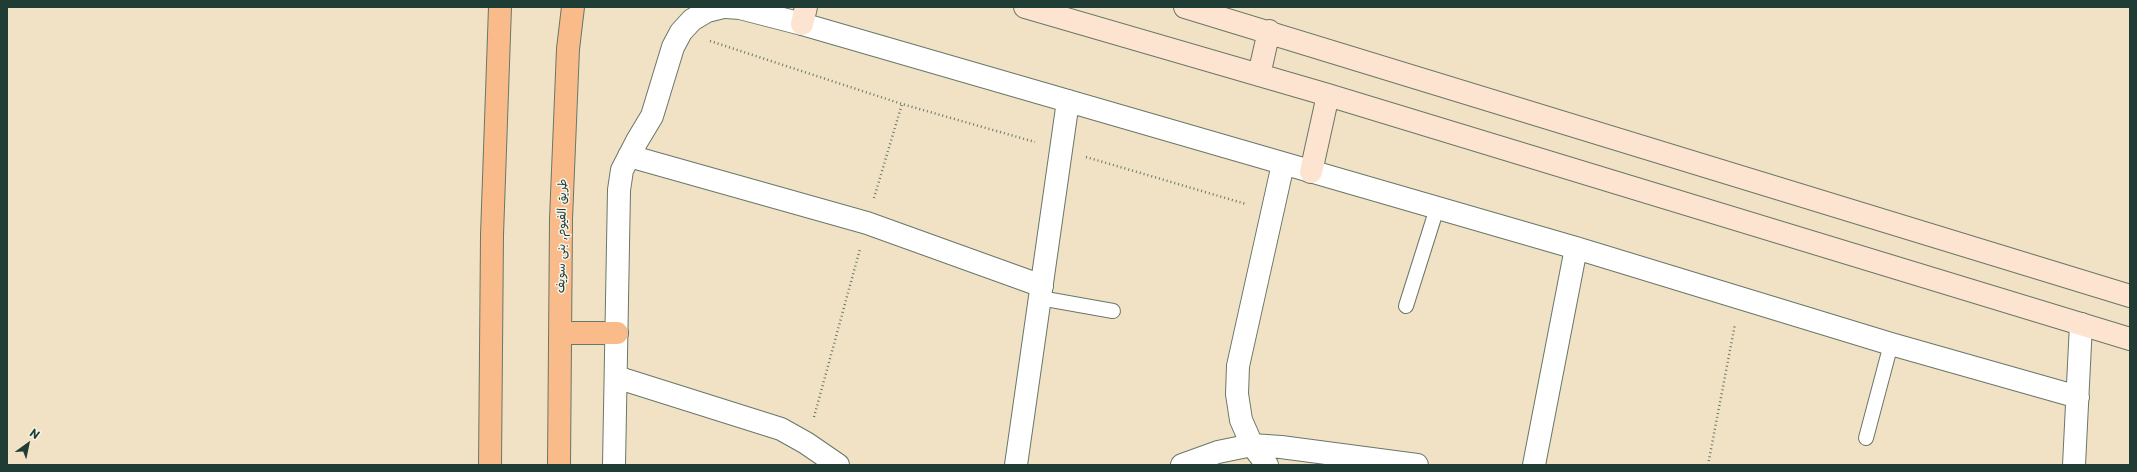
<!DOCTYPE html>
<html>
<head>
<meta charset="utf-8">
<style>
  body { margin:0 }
  #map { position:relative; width:2137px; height:472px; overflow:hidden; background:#f1e2c6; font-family:"Playpen Sans",sans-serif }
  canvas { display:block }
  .frame { position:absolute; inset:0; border:8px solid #1f3d34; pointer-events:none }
  .north { position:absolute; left:8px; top:424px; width:40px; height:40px; -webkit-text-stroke:3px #f7f3e8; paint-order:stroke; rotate:33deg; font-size:11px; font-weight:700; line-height:16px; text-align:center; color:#1f3d34 }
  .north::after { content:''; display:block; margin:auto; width:14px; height:18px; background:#1f3d34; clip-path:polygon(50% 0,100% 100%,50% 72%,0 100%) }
</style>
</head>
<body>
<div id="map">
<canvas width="2137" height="472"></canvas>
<div class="frame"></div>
<div class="north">N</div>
</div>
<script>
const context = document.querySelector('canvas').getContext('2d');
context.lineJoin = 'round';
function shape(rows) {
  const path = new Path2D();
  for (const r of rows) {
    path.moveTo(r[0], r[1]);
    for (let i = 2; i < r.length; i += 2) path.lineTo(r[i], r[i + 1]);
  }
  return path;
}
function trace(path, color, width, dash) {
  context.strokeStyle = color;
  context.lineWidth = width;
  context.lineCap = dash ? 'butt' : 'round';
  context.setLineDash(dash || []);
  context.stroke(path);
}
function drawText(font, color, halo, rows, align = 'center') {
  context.font = font + ' "Playpen Sans","Playpen Sans Arabic",sans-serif';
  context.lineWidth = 3;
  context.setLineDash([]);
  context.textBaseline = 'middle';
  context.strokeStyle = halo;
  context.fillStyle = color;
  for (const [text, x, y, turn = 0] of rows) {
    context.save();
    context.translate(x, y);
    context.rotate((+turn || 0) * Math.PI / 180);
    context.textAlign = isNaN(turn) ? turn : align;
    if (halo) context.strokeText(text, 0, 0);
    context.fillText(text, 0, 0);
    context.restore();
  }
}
const path = shape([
  [710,41,902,104,1035,142],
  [1086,157,1246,204],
  [874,198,902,104],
  [814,417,860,249],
  [1708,465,1735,324]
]);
const service = shape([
  [1040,298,1113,311],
  [1406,306,1437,208],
  [1866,438,1891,344]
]);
const minor = shape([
  [726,7,740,8,802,24,1576,248,1891,344,2078,397],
  [629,156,867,223,1042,286],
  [616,377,781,429,806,443,838,465],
  [614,465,619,190,622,170,637,141,652,116,673,47,681,32,692,20,707,11,723,7],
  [1016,465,1068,101],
  [1182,465,1218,452,1252,445,1281,447,1417,465],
  [1267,465,1252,445,1241,420,1237,394,1238,366,1283,164],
  [1534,465,1576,248],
  [2074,465,2081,324]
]);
const secondary = shape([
  [1025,7,1328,95,2130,339],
  [1185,7,2130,296],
  [802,24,806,7],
  [1259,75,1269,31],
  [1311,172,1328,95]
]);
const trunk = shape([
  [561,333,617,333],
  [490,465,492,235,500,7],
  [559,465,561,219,568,49,573,7]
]);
const streetNames = [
  ["طريق الفيوم, بنى سويف",562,236,-89]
];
trace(service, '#687767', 16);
trace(minor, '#687767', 24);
trace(secondary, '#687767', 24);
trace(trunk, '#687767', 24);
trace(path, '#687767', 2.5, [1, 3]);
trace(service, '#fff', 14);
trace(minor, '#fff', 22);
trace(secondary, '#fde4d1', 22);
trace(trunk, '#fabb8b', 22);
drawText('12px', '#1f3d34', '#f7f3e8', streetNames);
</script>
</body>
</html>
